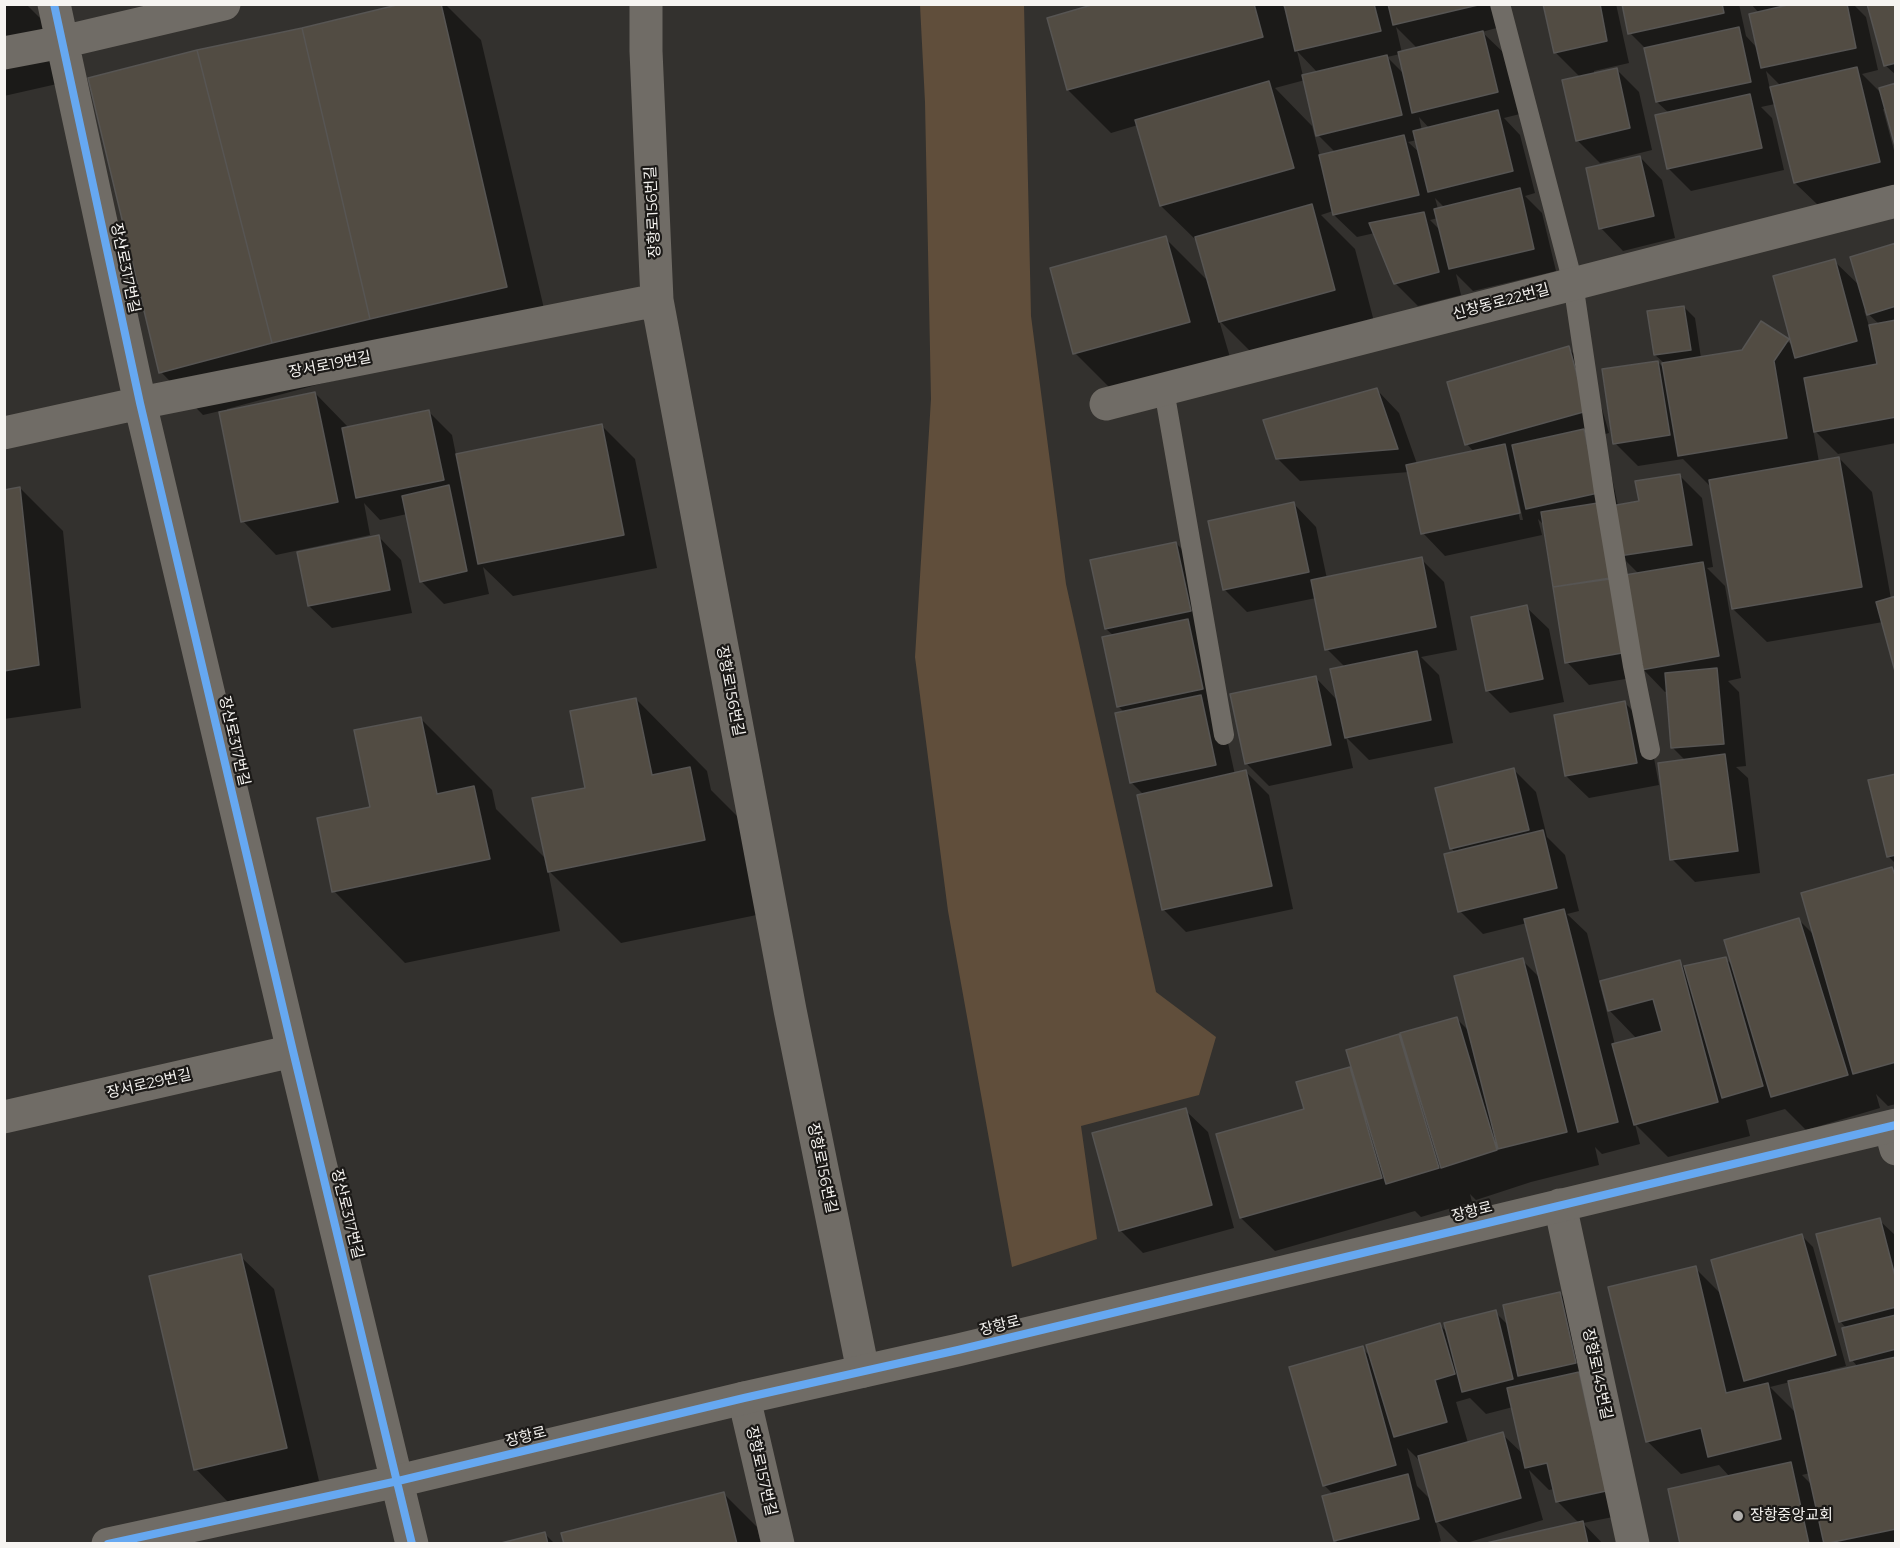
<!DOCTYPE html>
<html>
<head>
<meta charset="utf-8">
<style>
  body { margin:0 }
  #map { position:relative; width:1900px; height:1548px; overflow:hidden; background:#33312e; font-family:Montserrat,sans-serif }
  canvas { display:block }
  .frame { position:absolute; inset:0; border:6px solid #f6f4f1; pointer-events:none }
</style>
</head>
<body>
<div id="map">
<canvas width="1900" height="1548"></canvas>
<div class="frame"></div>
</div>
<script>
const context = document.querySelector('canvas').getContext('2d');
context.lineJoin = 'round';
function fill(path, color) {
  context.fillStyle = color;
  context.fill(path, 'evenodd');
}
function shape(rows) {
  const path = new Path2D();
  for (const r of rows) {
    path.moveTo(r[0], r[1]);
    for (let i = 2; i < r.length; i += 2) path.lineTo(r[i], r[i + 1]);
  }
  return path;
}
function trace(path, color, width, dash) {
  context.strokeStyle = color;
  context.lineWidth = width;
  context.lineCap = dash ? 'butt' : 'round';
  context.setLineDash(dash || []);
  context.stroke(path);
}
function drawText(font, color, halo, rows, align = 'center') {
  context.font = font + ' Montserrat,"Noto Sans KR",sans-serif';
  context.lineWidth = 4.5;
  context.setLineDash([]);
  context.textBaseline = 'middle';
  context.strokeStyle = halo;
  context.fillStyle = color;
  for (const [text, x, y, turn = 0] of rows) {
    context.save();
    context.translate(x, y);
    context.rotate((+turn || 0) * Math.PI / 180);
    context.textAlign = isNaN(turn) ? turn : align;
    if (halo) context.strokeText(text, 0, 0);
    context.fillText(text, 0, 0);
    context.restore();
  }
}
const green = shape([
  [920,5,1024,5,1031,316,1066,584,1156,992,1216,1037,1199,1095,1081,1126,1097,1239,1012,1267,948,911,915,657,931,399,925,102]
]);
const shadow = shape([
  [4,4,26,4,41,19,57,84,4,96],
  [406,4,445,4,481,40,549,330,316,385,227,409,227,411,315,393,348,427,429,412,452,435,456,455,602,426,635,459,657,568,513,596,483,567,489,594,444,604,421,581,407,514,380,520,364,503,370,535,276,555,243,521,220,411,203,415,161,372],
  [1101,4,1281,4,1287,11,1285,4,1495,4,1500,27,1482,32,1506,55,1520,114,1504,118,1520,135,1535,193,1525,196,1542,213,1556,271,1473,291,1456,274,1461,295,1418,306,1395,283,1375,233,1357,237,1334,215,1333,211,1321,215,1355,249,1377,333,1263,364,1219,320,1232,364,1118,396,1075,353,1165,238,1209,282,1198,242,1161,206,1138,125,1111,133,1068,90],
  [1396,27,1418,49,1402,53],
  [1297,51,1318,73,1303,76],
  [1400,54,1405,75,1387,57],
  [1305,80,1318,135,1335,152,1320,156,1312,126,1275,88],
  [1419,117,1430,129,1422,131],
  [1417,140,1420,153,1408,142],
  [1435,198,1445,208,1438,209],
  [1438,218,1441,231,1430,220],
  [1544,4,1616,4,1629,63,1594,71,1594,74,1616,69,1639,92,1652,150,1600,163,1577,140,1580,77,1555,52],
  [1624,4,1739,4,1746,36,1758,49,1759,13,1751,4,1853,4,1866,17,1878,70,1862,74,1882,94,1886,109,1883,109,1896,158,1896,186,1818,205,1795,183,1775,104,1761,107,1772,118,1784,170,1691,191,1668,168,1669,113,1657,102,1646,49,1630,33],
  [1766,71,1781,86,1770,89],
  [1869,4,1896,4,1896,75,1886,66],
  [1640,157,1662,180,1675,238,1623,251,1601,228],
  [1896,245,1896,443,1838,454,1813,429,1819,462,1839,458,1872,492,1891,599,1883,622,1767,642,1733,609,1712,488,1683,459,1638,466,1615,443,1658,362,1665,369,1664,363,1655,355,1684,307,1695,318,1701,358,1743,351,1761,323,1794,346,1834,261,1860,286],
  [1864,310,1879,324,1869,326],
  [1568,348,1591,371,1609,433,1591,438,1607,454,1618,506,1641,502,1679,475,1702,498,1713,567,1707,568,1725,586,1741,678,1728,681,1739,692,1746,766,1736,767,1748,778,1760,873,1695,882,1672,859,1686,761,1673,748,1668,691,1665,692,1643,669,1644,676,1589,685,1567,662,1545,526,1538,519,1542,535,1445,556,1423,533,1409,472,1300,481,1277,458,1377,390,1399,413,1417,464,1474,452,1467,444],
  [1509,470,1512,470,1523,520,1520,520],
  [1626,561,1639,574,1628,576],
  [20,488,63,531,81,708,4,719,4,491],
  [1294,504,1316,527,1327,579,1421,559,1444,582,1457,650,1421,657,1439,675,1453,743,1369,760,1346,737,1353,768,1269,786,1247,764,1316,678,1338,701,1345,667,1327,649,1316,598,1247,612,1224,589],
  [379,537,401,560,412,613,332,628,309,606,299,553],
  [1176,543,1198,566,1223,720,1235,775,1246,772,1269,795,1293,909,1186,932,1163,909,1144,795,1131,782,1125,713,1118,706,1114,636,1106,629],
  [1526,607,1549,629,1564,702,1510,713,1487,690],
  [636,699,707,771,711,790,761,840,776,911,621,943,548,870,560,931,405,963,334,891,372,808,420,718,492,790,496,809,547,860],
  [1625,703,1648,726,1659,785,1589,798,1566,776],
  [1513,769,1536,792,1547,837,1565,855,1579,911,1567,914,1587,933,1615,1045,1637,1039,1610,1011,1602,982,1679,962,1685,968,1725,958,1733,966,1798,919,1815,936,1892,868,1896,872,1896,1104,1888,1106,1876,1094,1880,1108,1806,1130,1785,1109,1746,1120,1750,1136,1668,1157,1635,1124,1640,1144,1602,1154,1595,1147,1599,1165,1531,1182,1476,1200,1470,1194,1472,1202,1421,1217,1415,1211,1275,1251,1241,1218,1218,1135,1306,1110,1298,1083,1353,1067,1399,1036,1404,1042,1456,1018,1470,1032,1522,960,1541,979,1527,923,1483,934,1460,911,1456,853,1451,848],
  [1896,775,1896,864,1888,856],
  [1185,1110,1208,1132,1234,1228,1143,1253,1120,1230],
  [1879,1220,1896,1236,1896,1544,1681,1544,1730,1477,1719,1465,1681,1474,1647,1441,1695,1268,1722,1295,1802,1236,1813,1247,1846,1366,1830,1370,1831,1373,1858,1367,1852,1360,1847,1329,1840,1321],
  [1790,1382,1797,1414,1770,1387],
  [1810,1473,1813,1486,1802,1475],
  [240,1256,274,1289,319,1481,229,1503,196,1469],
  [1560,1293,1583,1316,1628,1514,1583,1523,1603,1544,1489,1544,1579,1523,1557,1501,1554,1489,1549,1490,1529,1470,1543,1520,1463,1544,1460,1544,1435,1519,1441,1541,1433,1544,1339,1544,1336,1541,1324,1497,1334,1495,1324,1485,1362,1348,1371,1357,1439,1324,1448,1333,1495,1312,1509,1326],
  [1470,1398,1486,1414,1513,1407,1524,1455,1502,1434,1468,1443,1456,1402],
  [1407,1448,1418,1459,1420,1459,1432,1501,1417,1486],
  [724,1494,757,1527,761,1544,565,1544],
  [544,1533,555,1544,503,1544]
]);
const building = shape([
  [401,4,441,4,507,287,370,319,302,28,401,4],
  [1095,4,1254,4,1263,37,1067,90,1047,18,1095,4],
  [1284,4,1374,4,1381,31,1295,51,1284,4],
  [1388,4,1478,4,1478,5,1393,25,1388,4],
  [1543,4,1600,4,1607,41,1554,53,1543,4],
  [1622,4,1722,4,1724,13,1628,34,1622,4],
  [1792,4,1847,4,1856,48,1761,68,1749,14,1792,4],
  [1867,4,1896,4,1896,63,1884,66,1867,4],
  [1739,27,1751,82,1656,102,1644,48,1739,27],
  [302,28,370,319,272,343,197,50,302,28],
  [1483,31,1498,92,1412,113,1398,52,1483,31],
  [197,50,272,343,159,373,88,78,197,50],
  [1387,55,1402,115,1316,136,1302,75,1387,55],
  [1857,67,1880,162,1794,183,1770,87,1857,67],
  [1617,68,1630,128,1576,141,1562,80,1617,68],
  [1269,81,1294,168,1160,206,1135,120,1269,81],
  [1896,83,1896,145,1895,146,1879,88,1896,83],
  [1750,94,1762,148,1667,169,1655,115,1750,94],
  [1498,110,1513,171,1428,192,1413,131,1498,110],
  [1404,135,1419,195,1333,215,1319,155,1404,135],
  [1640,156,1654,216,1599,229,1586,168,1640,156],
  [1520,188,1534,249,1449,269,1434,209,1520,188],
  [1312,204,1335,290,1219,322,1195,237,1312,204],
  [1424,212,1439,272,1394,284,1369,223,1424,212],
  [1166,236,1190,322,1073,354,1050,268,1166,236],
  [1896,243,1896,306,1867,315,1850,257,1896,243],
  [1835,259,1857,341,1795,358,1773,276,1835,259],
  [1684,306,1691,350,1654,355,1647,311,1684,306],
  [1896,320,1896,417,1814,432,1804,378,1877,364,1869,325,1896,320],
  [1761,321,1789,339,1774,361,1787,438,1678,456,1662,363,1742,350,1761,321],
  [1569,346,1587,411,1465,445,1447,382,1569,346],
  [1658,361,1670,435,1613,444,1602,369,1658,361],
  [1377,388,1398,449,1276,459,1263,420,1377,388],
  [315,392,338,502,241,522,219,412,315,392],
  [429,410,444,480,356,498,342,428,429,410],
  [602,424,624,535,478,564,456,454,602,424],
  [1584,429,1598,493,1526,509,1512,445,1584,429],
  [1505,444,1520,513,1421,534,1406,465,1505,444],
  [1839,457,1862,587,1732,609,1709,480,1839,457],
  [1680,474,1692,545,1619,556,1611,506,1639,501,1635,481,1680,474],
  [449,485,467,571,420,582,402,496,449,485],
  [20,487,39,665,4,671,4,490,20,487],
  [1294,502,1309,572,1223,590,1208,521,1294,502],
  [1598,503,1610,578,1553,587,1541,512,1598,503],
  [379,535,390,590,308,606,297,552,379,535],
  [1176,542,1191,611,1105,629,1090,560,1176,542],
  [1422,557,1436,627,1325,650,1311,580,1422,557],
  [1703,562,1719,656,1641,670,1625,575,1703,562],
  [1610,579,1622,653,1565,663,1553,587,1610,579],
  [1896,596,1896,675,1876,602,1896,596],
  [1527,605,1543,679,1486,691,1471,617,1527,605],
  [1188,619,1203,689,1117,707,1102,637,1188,619],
  [1417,651,1431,720,1345,738,1330,669,1417,651],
  [1717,668,1724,744,1671,748,1665,673,1717,668],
  [1316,676,1331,745,1245,764,1230,694,1316,676],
  [1201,695,1216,765,1130,783,1115,713,1201,695],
  [636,698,652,775,690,767,705,840,548,872,532,798,585,788,570,711,636,698],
  [1625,701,1637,763,1565,776,1554,715,1625,701],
  [421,717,437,794,474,786,490,859,332,892,317,818,370,807,354,730,421,717],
  [1725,754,1738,851,1670,860,1658,763,1725,754],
  [1514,768,1529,830,1450,849,1435,788,1514,768],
  [1246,770,1272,886,1162,910,1137,795,1246,770],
  [1896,774,1896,855,1887,857,1868,780,1896,774],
  [1543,830,1557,888,1458,912,1444,854,1543,830],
  [1892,867,1896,878,1896,1062,1853,1074,1801,893,1892,867],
  [1564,909,1618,1122,1578,1132,1524,919,1564,909],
  [1799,918,1848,1075,1771,1097,1724,940,1799,918],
  [1726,957,1763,1086,1722,1098,1684,966,1726,957],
  [1523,958,1567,1132,1498,1149,1454,976,1523,958],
  [1680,960,1718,1102,1634,1125,1612,1044,1662,1031,1653,999,1608,1011,1600,981,1680,960],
  [1457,1017,1497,1150,1441,1168,1400,1033,1457,1017],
  [1399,1034,1439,1168,1386,1184,1346,1050,1399,1034],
  [1350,1067,1382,1178,1240,1218,1216,1134,1304,1109,1296,1082,1350,1067],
  [1186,1108,1212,1205,1119,1231,1092,1133,1186,1108],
  [1880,1218,1896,1280,1896,1307,1839,1322,1816,1234,1880,1218],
  [1802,1234,1836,1355,1744,1381,1711,1260,1802,1234],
  [241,1254,287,1448,194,1470,149,1276,241,1254],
  [1696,1266,1726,1393,1768,1383,1781,1439,1708,1457,1701,1428,1646,1442,1608,1287,1696,1266],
  [1560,1292,1576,1363,1518,1376,1503,1305,1560,1292],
  [1496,1310,1513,1379,1462,1392,1444,1323,1496,1310],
  [1896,1315,1896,1349,1850,1361,1842,1328,1896,1315],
  [1440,1323,1455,1374,1435,1380,1447,1422,1394,1437,1366,1345,1440,1323],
  [1363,1346,1396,1465,1323,1486,1289,1367,1363,1346],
  [1896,1357,1896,1529,1824,1544,1788,1381,1896,1357],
  [1579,1372,1606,1491,1556,1502,1547,1463,1525,1468,1507,1388,1579,1372],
  [1503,1432,1521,1498,1436,1522,1418,1456,1503,1432],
  [1791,1462,1809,1544,1680,1544,1668,1489,1791,1462],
  [1408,1474,1419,1519,1334,1541,1322,1496,1408,1474],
  [724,1492,737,1544,564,1544,561,1533,724,1492],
  [1583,1521,1588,1544,1482,1544,1583,1521],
  [545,1532,548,1544,497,1544,545,1532]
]);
const service = shape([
  [1500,4,1573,283,1604,492,1633,666,1650,750],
  [1164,390,1224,735]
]);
const minor = shape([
  [54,4,140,403,293,1051,412,1544],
  [646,4,646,51,657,300,790,1010,863,1371],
  [4,53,62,42,224,4],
  [1106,404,1896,201],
  [4,433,140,403,657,300],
  [4,1117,293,1051],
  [1890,1127,1896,1149],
  [1560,1205,1633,1544],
  [744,1398,778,1544]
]);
const tertiary = shape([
  [108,1544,398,1481,744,1398,958,1350,1896,1125]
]);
const cycleway = shape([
  [54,4,140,403,293,1051,412,1544],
  [108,1544,398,1481,744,1398,958,1350,1896,1125]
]);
const markers = [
  [1738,1516,6,"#b2b0ad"]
];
const streetNames = [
  ["장항로156번길",653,212,-93],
  ["장산로317번길",125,268,78],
  ["신창동로22번길",1501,302,-15],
  ["장서로19번길",330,365,-11],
  ["장항로156번길",730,691,79],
  ["장산로317번길",234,741,77],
  ["장서로29번길",149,1084,-13],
  ["장항로156번길",822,1168,78],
  ["장항로",1472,1212,-14],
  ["장산로317번길",347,1214,76],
  ["장항로",1000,1326,-14],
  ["장항로145번길",1597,1374,78],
  ["장항로",526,1437,-14],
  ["장항로157번길",761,1471,77]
];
const poiNames = [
  ["장항중앙교회",1750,1516]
];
fill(green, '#604e3b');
fill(shadow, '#0007');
fill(building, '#524c43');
trace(building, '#575553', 1.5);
trace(service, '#706c66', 20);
trace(minor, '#706c66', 33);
trace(tertiary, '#706c66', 33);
trace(cycleway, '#66a8f1', 8);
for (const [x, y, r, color] of markers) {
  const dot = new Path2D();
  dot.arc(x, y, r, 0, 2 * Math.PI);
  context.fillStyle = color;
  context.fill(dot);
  trace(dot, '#1b1917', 2);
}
drawText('15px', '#f6f4f1', '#1b1917', streetNames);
drawText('15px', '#f6f4f1', '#1b1917', poiNames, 'left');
</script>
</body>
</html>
